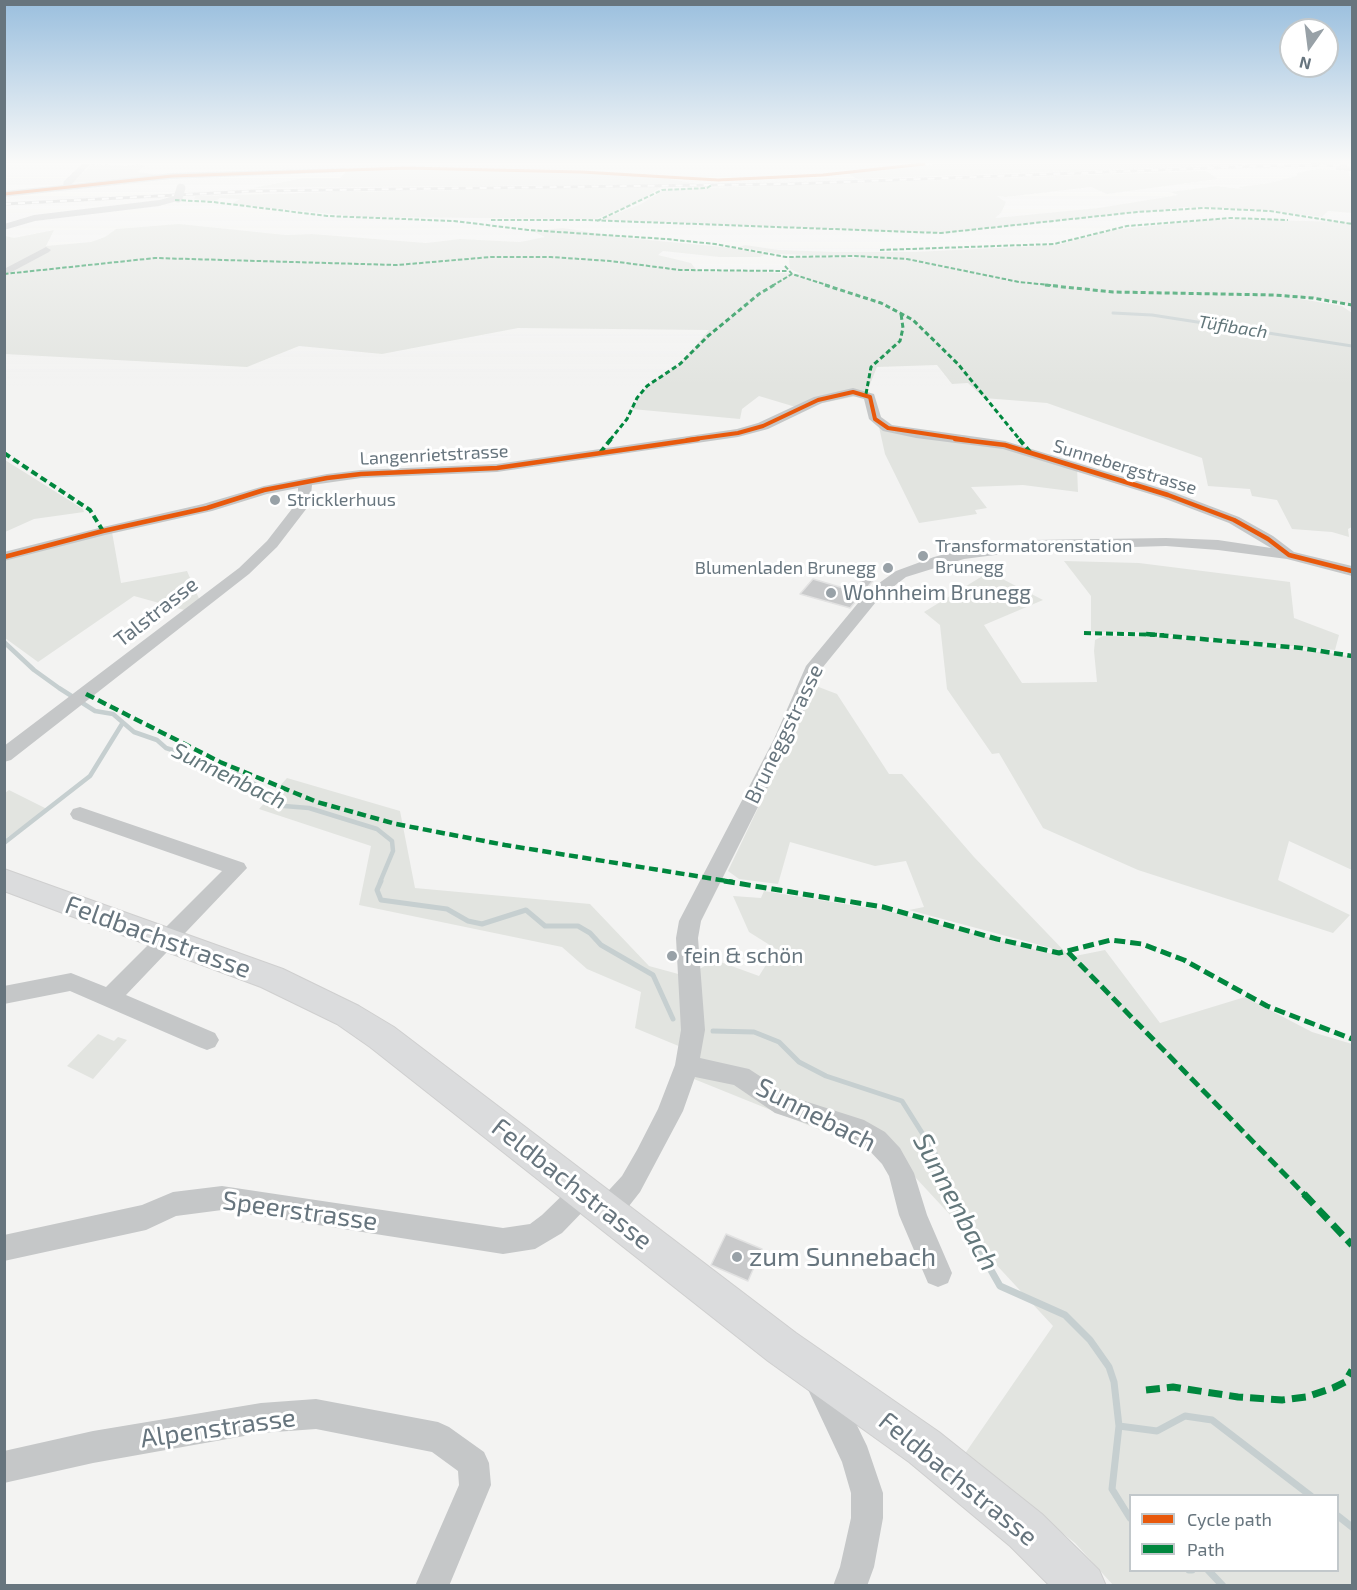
<!DOCTYPE html>
<html>
<head>
<meta charset="utf-8">
<style>
  body { margin:0 }
  #map { position:relative; width:1357px; height:1590px; overflow:hidden; background:#f3f3f2; font-family:"Exo 2",sans-serif }
  canvas { display:block }
  .frame { position:absolute; inset:0; border:6px solid #67757e; pointer-events:none }
  .legend { position:absolute; left:1129px; top:1494px; width:210px; height:78px; box-sizing:border-box; background:#fff; border:2px solid #c2c8cb; margin:0; padding:8px 10px; list-style:none; font-size:18px; color:#67757e }
  .legend li { display:flex; align-items:center; gap:12px; height:30px }
  .legend b { width:30px; border:2px solid #c2c8cb }
  .north { position:absolute; left:1279px; top:18px; width:60px; height:60px; box-sizing:border-box; background:#fff; border:2px solid #c2c8cb; border-radius:50%; rotate:194deg; font-size:16px; font-weight:700; line-height:24px; text-align:center; color:#67757e }
  .north::after { content:''; display:block; margin:auto; width:21px; height:27px; background:#98a1a7; clip-path:polygon(50% 0,100% 100%,50% 72%,0 100%) }
</style>
</head>
<body>
<div id="map">
<canvas width="1357" height="1590"></canvas>
<div class="frame"></div>
<ul class="legend">
<li><b style="height:8px;background:#e8590c"></b>Cycle path</li>
<li><b style="height:8px;background:#00873e"></b>Path</li>
</ul>
<div class="north">N</div>
</div>
<script>
const context = document.querySelector('canvas').getContext('2d');
context.lineJoin = 'round';
function fill(path, color) {
  context.fillStyle = color;
  context.fill(path, 'evenodd');
}
function shape(rows) {
  const path = new Path2D();
  for (const r of rows) {
    path.moveTo(r[0], r[1]);
    for (let i = 2; i < r.length; i += 2) path.lineTo(r[i], r[i + 1]);
  }
  return path;
}
function trace(path, color, width, dash) {
  context.strokeStyle = color;
  context.lineWidth = width;
  context.lineCap = dash ? 'butt' : 'round';
  context.setLineDash(dash || []);
  context.stroke(path);
}
function drawText(font, color, halo, rows, align = 'center') {
  context.font = font + ' "Exo 2",sans-serif';
  context.lineWidth = 6;
  context.setLineDash([]);
  context.textBaseline = 'middle';
  context.strokeStyle = halo;
  context.fillStyle = color;
  for (const [text, x, y, turn = 0] of rows) {
    context.save();
    context.translate(x, y);
    context.rotate((+turn || 0) * Math.PI / 180);
    context.textAlign = isNaN(turn) ? turn : align;
    if (halo) context.strokeText(text, 0, 0);
    context.fillText(text, 0, 0);
    context.restore();
  }
}
const green = shape([
  [92,164,126,166,140,164,145,166,137,172,167,176,72,183],
  [934,164,1264,164,857,179,848,173],
  [421,168,589,173,665,178,698,184,253,188,303,178,340,178,347,171],
  [1318,169,1348,171,1350,177,1352,178,1352,213,1328,211,1322,217,1262,210,1186,207,947,233,605,220,605,218,641,204,664,190,671,189,1206,171,1218,179,1107,194,1091,187,1006,197,997,196,1006,202,1001,213,995,218,1099,208,1178,195,1170,192,1217,186,1242,189,1239,187,1269,183,1297,176,1297,173],
  [661,187,638,202,595,219,361,217,231,204,240,199,238,199,220,198,213,202,194,199,195,196,335,192],
  [1216,219,1352,222,1352,305,1322,299,1289,297,1342,306,1352,313,1352,527,1348,529,1349,537,1332,532,1292,529,1277,500,1252,496,1250,489,1208,486,1202,458,1047,403,984,398,968,383,952,384,937,365,877,367,866,394,799,408,759,396,742,409,740,419,632,409,647,386,680,364,709,330,518,328,382,354,299,346,247,367,4,354,5,236,14,238,54,230,46,246,91,242,105,237,116,229,179,224,286,235,312,234,426,243,460,239,520,242,545,237,532,231,563,228,627,238,724,247,766,254,760,257,719,257,663,251,658,255,691,263,698,272,744,271,801,274,790,269,789,259,794,257,897,258,779,254,739,247,745,245,779,250,836,252,914,252,1057,245,1113,230],
  [879,427,974,439,1077,467,1078,492,1023,485,971,487,987,508,975,510,977,514,919,523,885,454],
  [5,460,83,509,84,512,34,519,5,532],
  [112,532,121,583,187,571,200,601,188,611,134,596,38,662,5,638,5,560],
  [1064,561,1139,563,1290,582,1294,618,1339,635,1335,650,1141,632,1091,632,1091,596],
  [989,572,1043,600,984,625,1022,683,1097,682,1094,651,1095,640,1103,636,1159,637,1330,653,1352,657,1352,870,1289,841,1278,880,1350,915,1333,933,1138,870,1043,828,999,753,992,754,947,689,940,625,924,612],
  [816,686,837,694,889,774,902,774,974,857,1070,957,1105,950,1160,1023,1245,997,1312,1032,1352,1044,1352,1585,1113,1585,1075,1543,964,1455,1053,1326,902,1163,684,1075,691,974,715,960,759,976,776,949,749,932,733,896,761,898,764,891,888,911,1056,955,1051,948,909,910,924,907,906,861,875,866,790,842,778,884,739,879,728,871],
  [1130,1496,1338,1496,1338,1570,1130,1570],
  [287,778,400,811,415,888,590,904,649,966,682,975,681,1047,635,1028,641,992,587,969,562,947,359,905,371,846,259,809],
  [9,790,47,809,5,839,5,793],
  [98,1034,114,1041,118,1037,127,1040,93,1079,67,1066]
]);
const streamFar3 = shape([
  [1113,313,1152,315,1352,346]
]);
const streamFar2 = shape([
  [4,642,34,670,59,688,95,711,113,714,134,732,157,740,166,748,200,759,216,770,237,774,268,792,284,806,309,808,377,829,392,841,393,851,380,882],
  [4,843,90,776,122,724]
]);
const streamFar1 = shape([
  [381,881,377,890,381,900,447,909,468,921,482,924,526,910,545,926,578,926,590,933,601,945,653,975,673,1019],
  [713,1031,754,1032,779,1042,799,1062,826,1076,902,1101,936,1155,954,1195]
]);
const stream = shape([
  [953,1194,971,1235,1000,1286,1065,1315,1090,1340,1109,1367,1114,1382,1119,1426,1112,1489,1130,1518],
  [1119,1426,1157,1431,1185,1416,1212,1420,1311,1496],
  [1338,1516,1352,1527],
  [1189,1570,1192,1570],
  [1208,1570,1223,1586]
]);
const building = shape([
  [872,573,876,577,850,608,800,594,813,579,850,590,872,573],
  [726,1234,762,1249,748,1281,711,1265,726,1234]
]);
const street = shape([
  [82,164,90,164,72,184,172,173,343,168,347,170,343,172,172,179,4,197,4,191,63,185,64,181,82,164],
  [1336,166,1352,167,1352,171,1336,170,1336,166],
  [178,195,182,198,181,200,159,206,35,221,4,230,4,224,34,215,159,200,178,195],
  [46,247,51,250,49,252,4,276,4,269,46,247],
  [853,388,874,394,881,417,892,425,1005,441,1173,492,1239,517,1273,536,1294,552,1352,566,1352,576,1287,559,1218,550,1166,546,1034,550,964,559,906,577,880,597,823,667,792,739,701,921,698,938,705,1030,700,1058,749,1069,792,1097,864,1120,885,1132,900,1148,914,1173,927,1215,952,1273,948,1283,938,1287,928,1283,899,1215,889,1176,882,1164,867,1148,847,1137,775,1113,734,1085,695,1077,683,1111,640,1192,618,1220,608,1223,598,1220,595,1211,598,1202,622,1176,637,1150,658,1109,675,1065,681,1030,676,938,679,921,774,739,806,666,868,591,896,571,934,557,964,549,1034,540,1166,538,1218,540,1271,548,1229,523,1163,498,1003,449,916,438,883,431,869,419,864,399,853,396,822,403,768,429,738,437,497,472,361,478,312,485,310,504,277,547,249,574,11,760,4,762,4,746,239,568,267,541,298,501,298,488,267,494,212,511,105,535,4,561,4,552,103,527,203,504,264,486,327,474,361,470,497,464,737,429,758,423,814,397,853,388],
  [80,807,244,863,247,868,126,995,215,1033,219,1040,215,1047,207,1050,199,1047,70,991,4,1004,4,986,71,973,106,987,222,871,73,819,70,814,73,809,80,807],
  [584,1180,593,1183,597,1192,593,1201,562,1233,535,1249,503,1254,222,1210,176,1216,146,1230,4,1261,4,1235,142,1205,173,1192,222,1186,503,1228,530,1224,542,1215,575,1183,584,1180],
  [819,1366,830,1370,867,1446,883,1493,883,1518,874,1567,867,1586,833,1586,840,1567,851,1518,851,1493,842,1462,804,1381,808,1370,819,1366],
  [316,1399,438,1422,449,1427,484,1452,489,1463,491,1485,449,1586,415,1586,459,1485,458,1471,432,1452,316,1429,261,1433,93,1463,4,1483,4,1451,93,1431,261,1403,316,1399]
]);
const secondary = shape([
  [4,869,283,969,359,1006,394,1027,796,1333,939,1432,1042,1514,1099,1570,1106,1586,1050,1586,1010,1546,909,1462,768,1361,370,1047,337,1024,261,987,4,891,4,869]
]);
const rail = shape([
  [4,204,254,191,789,184,1263,166,1352,165]
]);
const streetBridge = shape([
  [178,198,181,188]
]);
const quietFar5 = shape([
  [175,200,213,202,327,216,454,221,528,230,666,239,715,244,786,257,855,256,907,259,1019,282,1059,286],
  [491,220,587,220,941,233,1137,212,1204,208,1270,211,1352,224],
  [597,221,662,190,707,188,712,185],
  [880,250,1054,244,1127,226,1230,218,1288,220],
  [785,266,792,274,830,286],
  [4,274,155,258,397,265,491,257,551,257,610,261,680,270,787,271],
  [772,286,792,274]
]);
const quietFar4 = shape([
  [825,285,881,303,913,320,958,364,1020,440],
  [1045,285,1113,292,1274,295,1313,298,1352,305],
  [866,394,871,367,900,341,903,328,901,314],
  [610,440,627,419,637,398,647,386,680,364,708,336,759,294,774,285]
]);
const quietFar3 = shape([
  [1019,439,1030,452],
  [4,453,90,510,103,531],
  [600,453,611,439],
  [1084,633,1164,635]
]);
const quietFar2 = shape([
  [1146,634,1301,648,1352,656],
  [86,694,220,762,317,802,396,824,505,845,733,882]
]);
const quietFar1 = shape([
  [724,881,883,907,997,939,1059,953,1111,940,1142,944,1184,960,1267,1006,1352,1039],
  [1068,952,1305,1195]
]);
const quiet = shape([
  [1304,1194,1352,1245],
  [1146,1390,1173,1387,1238,1397,1282,1400,1306,1397,1333,1388,1345,1382,1352,1370]
]);
const cyclewayFar2 = shape([
  [4,194,172,176,407,168,582,172,718,180,823,175,924,164]
]);
const cyclewayFar1 = shape([
  [687,440,738,433,763,426,818,400,853,392,870,397,875,419,888,428,968,440]
]);
const cycleway = shape([
  [955,439,1005,445,1168,495,1234,520,1268,539,1289,555,1352,571],
  [4,557,103,531,207,508,264,490,327,478,361,474,497,468,698,439]
]);
const markers = [
  [275,500,6,"#98a1a7"],
  [923,556,6,"#98a1a7"],
  [888,568,6,"#98a1a7"],
  [831,593,6,"#98a1a7"],
  [672,956,6,"#98a1a7"],
  [737,1257,6,"#98a1a7"]
];
const farWaternames = [
  ["Tüfibach",1233,327,9]
];
const farStreetnames = [
  ["Langenrietstrasse",434,455,-3],
  ["Sunnebergstrasse",1125,467,17]
];
const farPoinames = [
  ["Stricklerhuus",287,500],
  ["Transformatorenstation",935,546],
  ["Brunegg",935,567],
  ["Blumenladen Brunegg",876,568,"right"]
];
const poiNames = [
  ["Wohnheim Brunegg",843,593],
  ["fein & schön",684,956]
];
const streetNames = [
  ["Talstrasse",156,612,-38],
  ["Bruneggstrasse",784,734,-64]
];
const waterNames = [
  ["Sunnenbach",229,776,26]
];
const nearStreetnames = [
  ["Feldbachstrasse",158,937,20],
  ["Sunnebach",816,1115,27],
  ["Feldbachstrasse",572,1184,38],
  ["Speerstrasse",300,1211,8],
  ["Alpenstrasse",218,1428,-8],
  ["Feldbachstrasse",958,1479,39]
];
const nearPoinames = [
  ["zum Sunnebach",749,1257]
];
const nearWaternames = [
  ["Sunnenbach",956,1202,62]
];
fill(green, '#e2e4e0');
trace(streamFar3, '#c6cfd0', 3);
trace(streamFar2, '#c6cfd0', 4.5);
trace(streamFar1, '#c6cfd0', 5);
trace(stream, '#c6cfd0', 7);
fill(building, '#c9cacb');
trace(building, '#e2e2e2', 1.5);
trace(secondary, '#cfcfcf', 2);
fill(street, '#c5c7c8');
fill(secondary, '#dbdcdd');
trace(rail, '#bcbdbd', 3);
trace(rail, '#fff', 2, [7]);
trace(streetBridge, '#c5c7c8', 9);
trace(quietFar5, '#00873e', 2, [4.5, 2]);
trace(quietFar4, '#00873e', 3, [5, 3]);
trace(quietFar3, '#00873e', 4, [7, 4]);
trace(quietFar2, '#00873e', 4.5, [9, 4.5]);
trace(quietFar1, '#00873e', 5, [11, 5]);
trace(quiet, '#00873e', 7, [14, 7]);
trace(cyclewayFar2, '#e8590c', 3);
trace(cyclewayFar1, '#e8590c', 4);
trace(cycleway, '#e8590c', 4.5);
const sky = context.createLinearGradient(0, 0, 0, 386);
sky.addColorStop(0, '#9abfde');
sky.addColorStop(0.42, '#fafaf9');
sky.addColorStop(1, '#fafaf900');
context.fillStyle = sky;
context.fillRect(0, 0, 1357, 386);
for (const [x, y, r, color] of markers) {
  const dot = new Path2D();
  dot.arc(x, y, r, 0, 2 * Math.PI);
  context.fillStyle = color;
  context.fill(dot);
  trace(dot, '#fff', 2);
}
drawText('italic 18px', '#63777b', '#fff', farWaternames);
drawText('18px', '#67757e', '#fff', farStreetnames);
drawText('18px', '#67757e', '#fff', farPoinames, 'left');
drawText('21px', '#67757e', '#fff', poiNames, 'left');
drawText('21px', '#67757e', '#fff', streetNames);
drawText('italic 22px', '#63777b', '#fff', waterNames);
drawText('26px', '#67757e', '#fff', nearStreetnames);
drawText('26px', '#67757e', '#fff', nearPoinames, 'left');
drawText('italic 27px', '#63777b', '#fff', nearWaternames);
</script>
</body>
</html>
